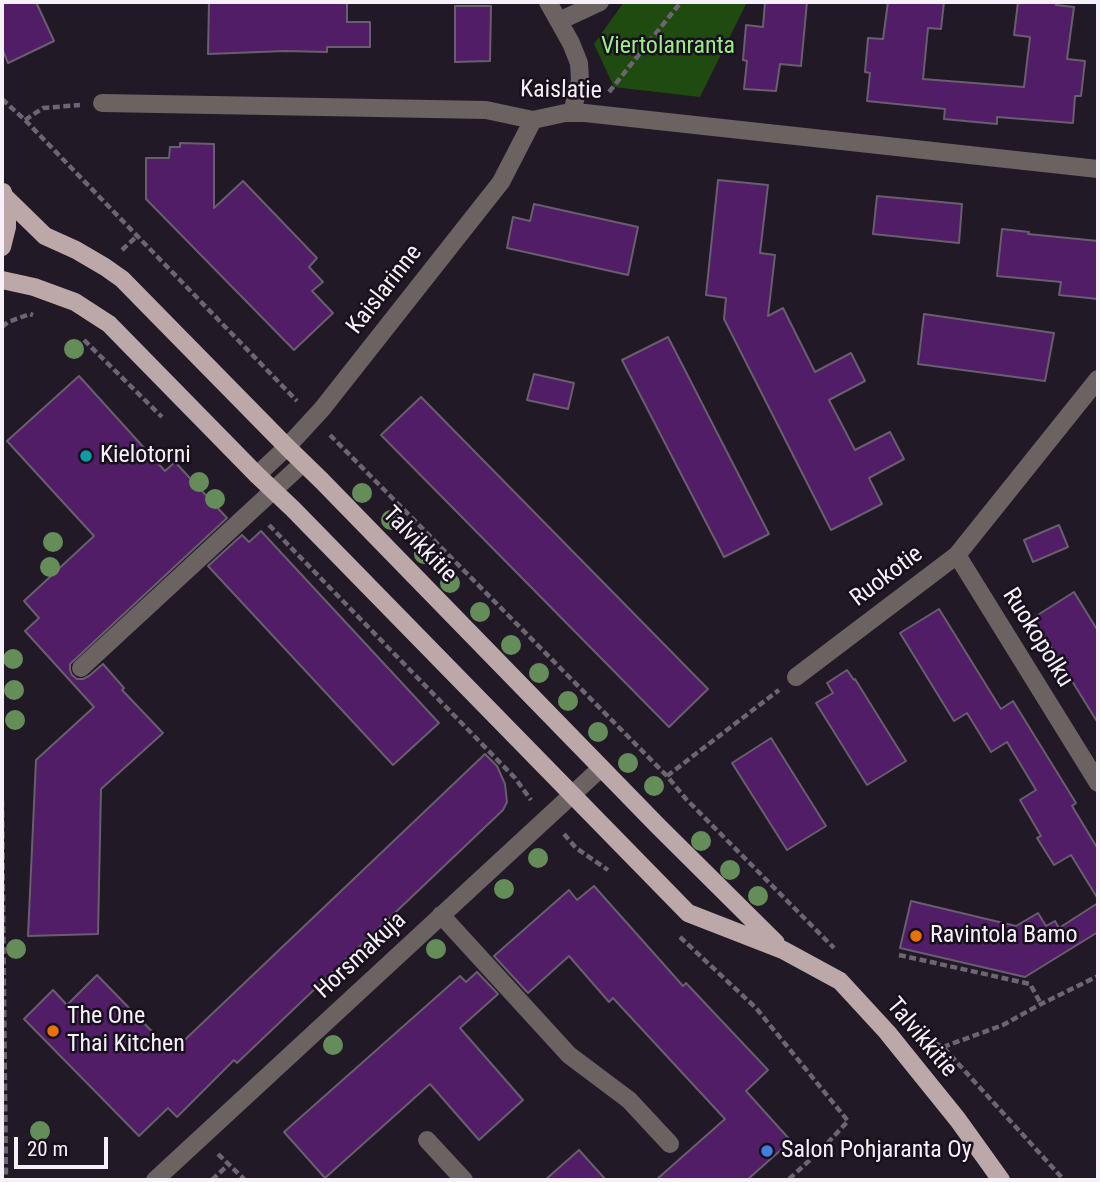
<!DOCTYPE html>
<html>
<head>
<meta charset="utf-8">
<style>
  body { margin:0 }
  #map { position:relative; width:1100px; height:1182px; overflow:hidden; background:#211926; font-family:"Roboto Condensed",sans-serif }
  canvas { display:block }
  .frame { position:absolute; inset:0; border:4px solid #f6f0f9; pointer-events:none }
  .scale { position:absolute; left:14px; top:1137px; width:94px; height:32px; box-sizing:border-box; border:4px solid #f6f0f9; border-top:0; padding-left:9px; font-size:21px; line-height:24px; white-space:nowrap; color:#f6f0f9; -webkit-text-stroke:5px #18101c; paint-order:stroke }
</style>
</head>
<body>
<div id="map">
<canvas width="1100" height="1182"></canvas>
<div class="frame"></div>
<div class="scale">20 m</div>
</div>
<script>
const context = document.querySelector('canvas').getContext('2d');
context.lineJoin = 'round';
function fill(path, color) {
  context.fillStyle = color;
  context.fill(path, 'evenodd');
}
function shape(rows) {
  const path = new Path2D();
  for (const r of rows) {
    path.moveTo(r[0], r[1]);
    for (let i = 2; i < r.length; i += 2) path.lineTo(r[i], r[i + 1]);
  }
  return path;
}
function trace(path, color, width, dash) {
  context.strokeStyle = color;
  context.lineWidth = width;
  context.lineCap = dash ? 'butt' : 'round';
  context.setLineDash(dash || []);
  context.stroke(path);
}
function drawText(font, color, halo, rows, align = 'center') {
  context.font = font + ' "Roboto Condensed",sans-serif';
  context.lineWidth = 5;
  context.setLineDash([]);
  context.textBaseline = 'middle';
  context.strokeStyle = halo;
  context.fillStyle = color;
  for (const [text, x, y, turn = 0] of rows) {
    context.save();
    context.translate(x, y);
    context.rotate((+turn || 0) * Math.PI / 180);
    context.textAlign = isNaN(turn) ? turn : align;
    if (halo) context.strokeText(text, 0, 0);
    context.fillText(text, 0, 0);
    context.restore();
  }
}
const green = shape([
  [624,2,747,2,700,97,614,87,594,44]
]);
const building = shape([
  [2,2,36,2,54,41,8,63,2,48,2,2],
  [209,2,347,2,347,22,370,22,370,47,327,47,327,52,285,51,208,54,209,2],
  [765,2,807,2,801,66,780,64,776,91,744,89,747,61,743,60,746,25,763,27,765,2],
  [888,2,944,2,941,29,928,28,923,79,1024,87,1030,37,1014,35,1018,2,1056,2,1056,5,1074,7,1067,59,1085,61,1081,96,1075,96,1073,123,997,117,997,124,944,119,945,109,867,101,870,73,865,72,868,38,883,39,888,2],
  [455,6,491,6,490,61,455,62,455,6],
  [180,143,214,144,214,208,243,181,317,258,309,267,323,282,312,291,333,313,294,350,146,199,146,158,169,158,170,147,180,147,180,143],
  [718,180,768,185,760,253,775,255,768,316,783,308,815,372,851,353,865,381,829,400,855,450,890,432,904,459,869,478,882,504,831,530,724,319,726,298,706,295,718,180],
  [877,196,962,204,959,243,873,234,877,196],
  [534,204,638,227,628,275,507,248,513,217,530,221,534,204],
  [1002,229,1029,232,1028,234,1098,241,1098,299,1059,295,1061,282,997,276,1002,229],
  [924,314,1054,333,1045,381,918,364,924,314],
  [668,337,769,534,724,557,622,360,668,337],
  [534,374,574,383,568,409,527,400,534,374],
  [79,376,165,471,175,462,227,518,70,664,70,670,72,675,77,679,83,679,89,676,103,664,124,688,122,690,163,733,101,789,98,934,28,936,36,760,94,707,25,631,39,618,24,601,94,536,7,441,79,376],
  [421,397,708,689,669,727,381,435,421,397],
  [1059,525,1068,547,1033,562,1024,540,1059,525],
  [261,531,439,723,393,765,208,566,242,535,249,542,261,531],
  [1074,592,1098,631,1098,723,1033,618,1074,592],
  [939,609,1001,709,1013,701,1076,803,1072,806,1098,849,1098,899,1071,855,1054,865,1037,838,1041,836,1020,800,1036,790,1007,742,991,752,967,713,954,721,900,633,939,609],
  [847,670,854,680,855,679,906,761,867,785,816,703,833,693,827,683,847,670],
  [771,738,826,826,787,850,732,763,771,738],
  [485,754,497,766,505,784,507,802,503,810,237,1063,234,1060,177,1117,168,1108,139,1136,24,1019,53,990,67,1005,97,975,172,1052,485,754],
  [594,886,683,986,686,983,768,1070,746,1091,791,1141,747,1180,656,1180,725,1119,613,998,609,1002,569,956,528,993,494,956,569,890,577,900,594,886],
  [911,901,1016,926,1038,913,1046,926,1055,921,1059,928,1098,903,1098,932,1025,977,900,948,911,901],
  [477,972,498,994,460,1028,523,1100,479,1140,430,1084,325,1178,284,1132,460,976,466,982,477,972],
  [579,1150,606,1180,545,1180,579,1150]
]);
const path = shape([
  [609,92,681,2],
  [2,99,25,120,297,401],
  [25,120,43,108,80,105],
  [122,250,137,236],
  [2,327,8,322,30,314,33,315],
  [84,340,162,417],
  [330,435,667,776,686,799,834,948],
  [269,525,515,778,531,800],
  [667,776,779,690],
  [2,800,6,1180],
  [564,834,576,848,608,870],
  [680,937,756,1008,848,1121,822,1149,788,1180],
  [899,955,1030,984,1041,1004],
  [925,1038,943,1047,1064,1180],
  [943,1047,1003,1025,1041,1004,1098,976],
  [218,1154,245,1180],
  [212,1180,229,1164]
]);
const minor = shape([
  [548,2,571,43,579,63,580,80,572,113],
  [559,21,600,2],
  [102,103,486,110,533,120,565,113,585,113,1098,169],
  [257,475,287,447,322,409,501,182,533,120],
  [957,555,1098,783],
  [81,668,303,463],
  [796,677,957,555,1098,379],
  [441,915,569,1055,629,1100,670,1144],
  [427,1140,464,1180],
  [155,1180,601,768]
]);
const major = shape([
  [4,196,45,236,76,250,105,267,122,279,287,447,322,481,658,826,776,943],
  [2,247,7,227,7,217,3,192],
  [2,280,34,287,75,302,109,324,257,475,293,509,688,913,783,950,840,981,887,1032,958,1120,1001,1180]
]);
const trees = [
  [74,349],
  [199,482],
  [362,493],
  [215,499],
  [391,520],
  [53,542],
  [424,554],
  [50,567],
  [450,583],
  [480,612],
  [511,645],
  [13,659],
  [539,673],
  [14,690],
  [568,701],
  [15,720],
  [598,732],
  [628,763],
  [654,786],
  [701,841],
  [538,858],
  [730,870],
  [504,889],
  [758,896],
  [16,949],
  [436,949],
  [333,1045],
  [40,1131]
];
const markers = [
  [86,456,7,"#0f9aa8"],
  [916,936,7,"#e8710a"],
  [53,1031,7,"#e8710a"],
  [767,1151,7,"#3f7fe0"]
];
const parkNames = [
  ["Viertolanranta",668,47]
];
const streetNames = [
  ["Kaislatie",561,91,1],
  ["Kaislarinne",385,290,-52],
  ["Talvikkitie",419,545,46],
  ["Ruokotie",887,577,-37],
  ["Ruokopolku",1037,638,58],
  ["Horsmakuja",361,956,-43],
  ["Talvikkitie",921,1038,50]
];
const poiNames = [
  ["Kielotorni",100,456],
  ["Ravintola Bamo",930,936],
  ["The One",67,1017],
  ["Thai Kitchen",67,1045],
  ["Salon Pohjaranta Oy",781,1151]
];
fill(green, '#1f4b10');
fill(building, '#501d66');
trace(building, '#685e6d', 2);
trace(path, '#6d6571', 4.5, [7, 3.5]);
trace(minor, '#6b6262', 18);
trace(major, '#bca8a8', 18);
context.fillStyle = '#648d5a';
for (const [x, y] of trees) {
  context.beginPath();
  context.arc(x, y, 10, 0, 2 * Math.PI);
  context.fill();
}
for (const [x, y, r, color] of markers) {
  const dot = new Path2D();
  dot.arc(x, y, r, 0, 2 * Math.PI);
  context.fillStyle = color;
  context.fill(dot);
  trace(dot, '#18101c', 2.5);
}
drawText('24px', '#9bec84', '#18101c', parkNames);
drawText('24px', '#f6f0f9', '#18101c', streetNames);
drawText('24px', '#f6f0f9', '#18101c', poiNames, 'left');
</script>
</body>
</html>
